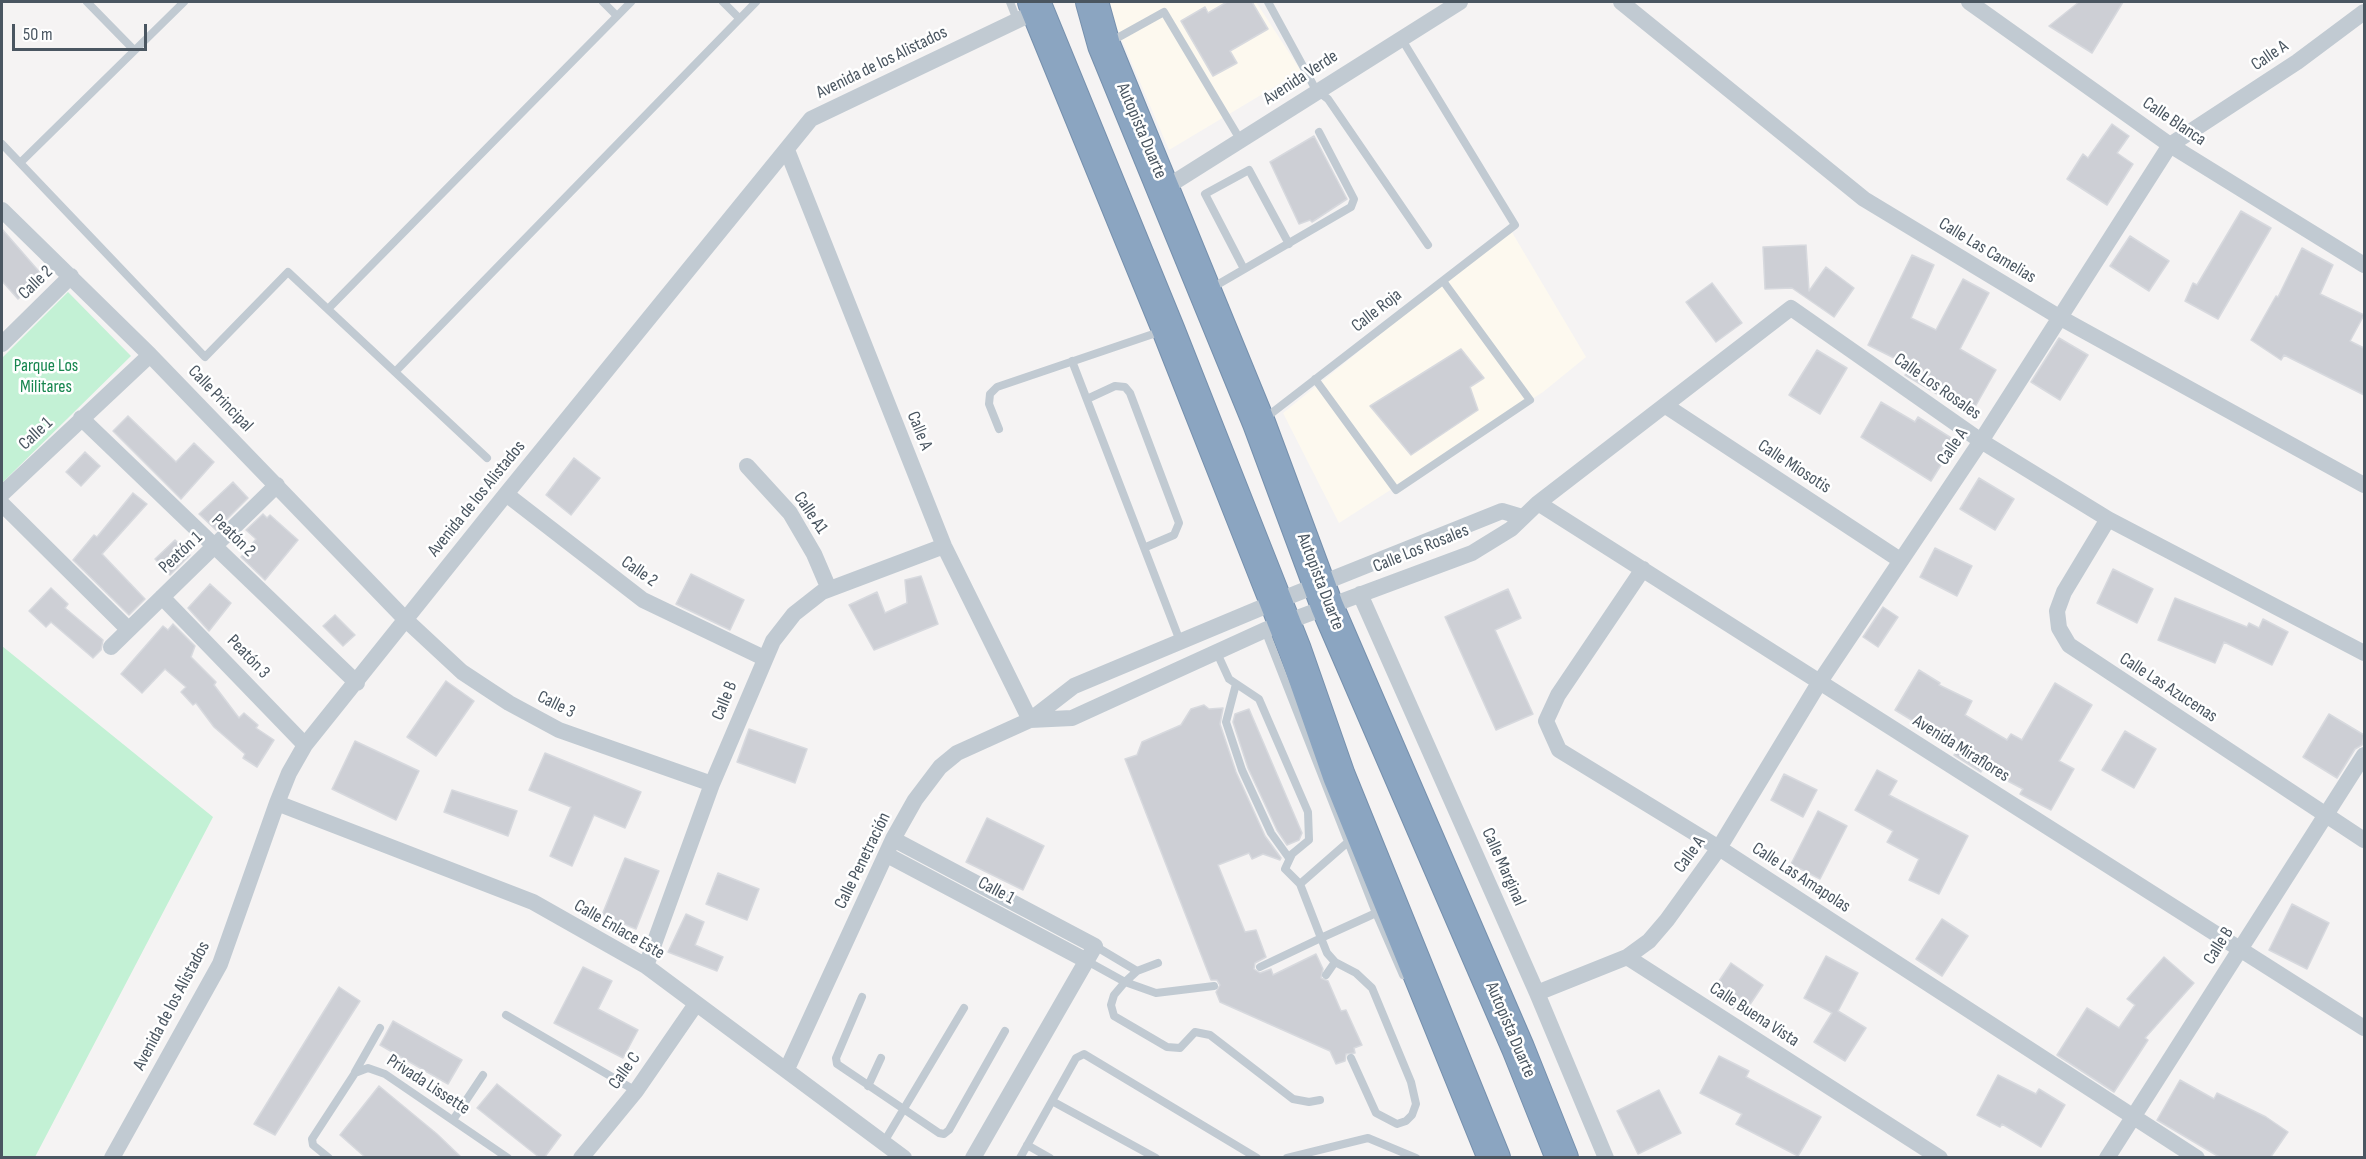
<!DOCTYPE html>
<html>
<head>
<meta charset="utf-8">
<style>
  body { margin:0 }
  #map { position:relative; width:2366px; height:1159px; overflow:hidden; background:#f5f3f3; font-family:"Sofia Sans Condensed",sans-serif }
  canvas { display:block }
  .frame { position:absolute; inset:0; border:3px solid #4a5661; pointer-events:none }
  .scale { position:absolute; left:12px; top:24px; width:135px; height:27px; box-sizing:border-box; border:3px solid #4a5661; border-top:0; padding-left:8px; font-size:18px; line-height:21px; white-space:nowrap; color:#4a5661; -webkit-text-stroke:4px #fff; paint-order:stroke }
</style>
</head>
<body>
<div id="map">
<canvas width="2366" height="1159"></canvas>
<div class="frame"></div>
<div class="scale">50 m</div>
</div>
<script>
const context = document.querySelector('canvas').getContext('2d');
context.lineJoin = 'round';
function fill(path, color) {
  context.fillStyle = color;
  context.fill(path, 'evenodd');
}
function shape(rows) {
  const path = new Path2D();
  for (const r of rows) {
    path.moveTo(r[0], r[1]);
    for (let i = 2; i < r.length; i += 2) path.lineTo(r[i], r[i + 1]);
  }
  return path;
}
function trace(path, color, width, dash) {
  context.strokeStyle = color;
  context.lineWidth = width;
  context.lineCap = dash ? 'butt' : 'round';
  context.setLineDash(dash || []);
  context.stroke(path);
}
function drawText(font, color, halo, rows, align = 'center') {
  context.font = font + ' "Sofia Sans Condensed",sans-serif';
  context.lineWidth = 5;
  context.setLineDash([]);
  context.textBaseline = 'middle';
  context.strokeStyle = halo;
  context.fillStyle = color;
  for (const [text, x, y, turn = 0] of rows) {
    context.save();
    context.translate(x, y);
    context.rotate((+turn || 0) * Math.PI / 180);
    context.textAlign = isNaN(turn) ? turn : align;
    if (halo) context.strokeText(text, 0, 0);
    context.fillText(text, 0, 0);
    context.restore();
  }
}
const commercial = shape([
  [1115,2,1256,2,1301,71,1169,150,1107,5],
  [1510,229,1586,357,1543,392,1339,523,1283,413]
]);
const green = shape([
  [68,292,131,356,2,483,2,358],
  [2,646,213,817,35,1157,2,1157]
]);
const building = shape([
  [1227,2,1252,2,1268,29,1230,51,1237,63,1213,76,1181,21,1205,7,1208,13,1227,2],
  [2079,2,2123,2,2092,53,2049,26,2079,2],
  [2112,124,2129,136,2117,153,2133,164,2107,205,2067,179,2083,154,2088,158,2112,124],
  [1314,136,1347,199,1312,222,1310,220,1299,224,1270,162,1314,136],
  [2241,211,2271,228,2218,319,2185,301,2193,283,2197,285,2241,211],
  [2,229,43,276,18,299,2,281,2,229],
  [2130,236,2169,261,2149,291,2110,266,2130,236],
  [1806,245,1809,291,1826,267,1854,288,1834,317,1792,288,1765,289,1763,247,1806,245],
  [2302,248,2333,265,2320,294,2364,315,2350,341,2364,348,2364,395,2284,355,2281,360,2251,340,2276,296,2278,297,2302,248],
  [1912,255,1934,265,1911,318,1936,330,1963,279,1989,293,1960,349,1996,370,1971,414,1905,375,1910,366,1868,345,1912,255],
  [1712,283,1742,323,1716,342,1686,302,1712,283],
  [2059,338,2088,355,2060,400,2031,382,2059,338],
  [1461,349,1484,378,1470,387,1478,410,1411,455,1370,406,1461,349],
  [1817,350,1847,368,1820,414,1789,395,1817,350],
  [1881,402,1915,422,1918,417,1956,441,1931,481,1861,437,1881,402],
  [128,416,176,462,194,443,214,462,181,499,113,431,128,416],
  [85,452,100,466,81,486,66,472,85,452],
  [574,458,600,478,571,515,546,495,574,458],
  [1979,478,2014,499,1995,530,1960,509,1979,478],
  [233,482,248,498,216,530,199,514,233,482],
  [133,493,147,504,102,554,145,599,129,615,73,560,94,535,97,537,133,493],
  [263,514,267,518,270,515,298,540,265,580,241,557,256,539,246,530,263,514],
  [175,540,190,555,170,575,155,559,175,540],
  [1935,548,1972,566,1957,596,1920,577,1935,548],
  [2113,569,2153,589,2137,623,2097,603,2113,569],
  [691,574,744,600,730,630,676,604,691,574],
  [921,576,938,624,874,650,849,605,877,592,885,613,907,603,905,580,921,576],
  [210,584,231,603,209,631,188,608,210,584],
  [51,588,68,604,65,608,103,640,101,650,93,658,51,622,46,627,29,611,51,588],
  [1508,589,1521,618,1495,630,1533,714,1496,730,1445,617,1508,589],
  [2175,598,2247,627,2249,623,2259,628,2263,619,2288,632,2272,665,2224,642,2215,663,2158,640,2175,598],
  [1883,607,1898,617,1878,647,1863,637,1883,607],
  [335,615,355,635,343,646,323,626,335,615],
  [173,624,195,646,191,657,216,682,214,685,239,718,244,713,258,725,256,728,274,740,257,767,243,758,245,754,214,727,196,703,193,705,181,692,186,687,165,669,142,693,121,674,163,626,168,630,173,624],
  [1919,670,1940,683,1939,685,1972,701,1965,715,2007,740,2011,734,2022,740,2055,683,2092,705,2059,761,2074,769,2051,810,2020,794,2023,789,1983,768,1981,772,1954,755,1958,748,1921,730,1923,727,1895,710,1919,670],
  [446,681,474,701,436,756,407,737,446,681],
  [1204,705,1209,709,1223,708,1220,724,1236,772,1265,836,1281,858,1280,860,1263,854,1252,859,1249,853,1218,865,1245,932,1256,930,1266,957,1255,963,1254,969,1260,973,1271,969,1273,975,1316,954,1323,969,1321,978,1328,981,1341,1011,1346,1010,1362,1045,1354,1048,1355,1053,1346,1054,1345,1061,1336,1064,1330,1051,1220,1002,1216,992,1220,985,1217,980,1211,980,1125,759,1137,755,1142,742,1181,725,1191,709,1204,705],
  [1249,709,1302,833,1299,840,1287,845,1277,830,1248,768,1233,722,1235,714,1249,709],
  [2329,714,2364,735,2362,745,2355,749,2337,778,2303,757,2329,714],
  [749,729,807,749,795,783,737,762,749,729],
  [2125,731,2156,749,2134,788,2102,770,2125,731],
  [355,741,419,771,396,820,332,789,355,741],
  [545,753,641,792,625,828,594,815,572,866,550,856,571,807,529,790,545,753],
  [1877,770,1897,781,1889,795,1968,836,1939,894,1909,880,1919,859,1887,842,1893,831,1855,810,1877,770],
  [1784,774,1817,790,1803,817,1771,800,1784,774],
  [452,790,517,811,508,836,444,812,452,790],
  [1818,811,1847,826,1820,879,1791,864,1818,811],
  [987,818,1044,846,1023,890,966,862,987,818],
  [625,858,659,871,636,929,602,915,625,858],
  [718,873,759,889,747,920,706,904,718,873],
  [2292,904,2329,923,2307,969,2269,950,2292,904],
  [686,914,704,922,695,945,723,957,717,971,668,952,686,914],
  [1942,919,1968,936,1942,976,1916,959,1942,919],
  [1826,956,1858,973,1838,1011,1866,1028,1845,1061,1814,1042,1832,1013,1804,998,1826,956],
  [2164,957,2194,983,2145,1038,2148,1040,2114,1092,2057,1055,2087,1008,2119,1028,2135,1005,2127,999,2164,957],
  [1731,963,1763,985,1743,1015,1711,993,1731,963],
  [583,967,612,981,598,1009,638,1030,623,1058,554,1023,583,967],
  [339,987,360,1001,275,1135,254,1124,339,987],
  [393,1021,462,1060,448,1084,380,1045,393,1021],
  [1719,1056,1749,1071,1746,1077,1821,1117,1798,1156,1736,1124,1742,1114,1700,1093,1719,1056],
  [1998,1075,2036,1094,2039,1089,2065,1105,2041,1147,2002,1124,2000,1127,1977,1115,1998,1075],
  [2180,1080,2214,1099,2217,1093,2266,1117,2288,1132,2270,1158,2221,1158,2157,1120,2180,1080],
  [497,1084,561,1135,544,1158,540,1158,477,1108,497,1084],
  [379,1086,437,1134,462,1158,366,1158,340,1135,379,1086],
  [1659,1090,1681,1133,1638,1154,1617,1111,1659,1090]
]);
const lane = shape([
  [87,2,134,50],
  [603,2,617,16],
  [723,2,739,18],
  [1010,2,1017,20],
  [1268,2,1316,90,1328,99,1428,245],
  [1110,42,1164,12,1241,141],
  [2,144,205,357,288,272,395,372,756,2],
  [20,163,184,2],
  [1244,269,1205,194,1249,170,1289,244],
  [1210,289,1351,207,1354,199,1319,132],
  [328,309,631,2],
  [1072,361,1180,641],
  [395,372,487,458],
  [1315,379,1396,490,1530,400,1443,281],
  [1087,399,1115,386,1125,387,1130,393,1179,523,1174,535,1146,547],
  [1264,419,1515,225,1401,38],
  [999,429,989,404,990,394,997,387,1162,331],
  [1265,630,1376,913,1403,975],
  [1217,653,1229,679,1259,699,1308,812,1309,840,1292,854,1285,869,1300,884],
  [1236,684,1226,722,1242,770,1271,833,1289,858],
  [1348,842,1300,884,1321,938,1376,913],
  [1095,946,1137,971],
  [1087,961,1125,982,1156,993,1214,986],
  [1158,963,1137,971,1125,982,1114,995,1111,1005,1114,1016,1167,1047,1180,1048,1195,1032,1210,1035,1293,1099,1309,1102,1320,1100],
  [1260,967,1321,938,1327,953,1335,962],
  [1326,975,1335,962,1356,973,1372,988,1411,1082,1416,1104,1412,1115,1406,1121,1397,1124,1376,1113,1351,1058],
  [862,997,836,1058,837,1064,939,1133,944,1134,949,1130,1005,1031],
  [506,1015,636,1091],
  [355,1072,380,1028],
  [868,1086,881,1058],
  [1052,1101,1156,1158],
  [453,1120,483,1075],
  [884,1142,964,1008],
  [1027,1145,1050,1158],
  [329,1158,313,1145,312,1139,355,1073,368,1068,385,1074,508,1158],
  [1020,1158,1076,1058,1084,1054,1257,1158],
  [1287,1158,1368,1138,1416,1158]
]);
const street = shape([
  [1621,2,1864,199,2059,317,2364,485],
  [1969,2,2170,145,2364,265],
  [787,150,944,546,1030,720],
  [1165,188,1460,2],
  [2,210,150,355,406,620,462,672,509,703,559,730,712,784],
  [2,344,71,276],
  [1666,406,1900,560],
  [81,418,357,683],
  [747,466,790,513,814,554,829,589],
  [2,494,150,355],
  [506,494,643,600,764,658],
  [1538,503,2364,1028],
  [2,504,128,629],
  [2108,519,2064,592,2057,611,2059,628,2069,645,2364,840],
  [1643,569,1558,695,1546,721,1559,750,1719,848,2197,1158],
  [1360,594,1537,993,1606,1158],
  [162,597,305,745],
  [111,647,277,485],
  [1030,720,1072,718,1265,630,1472,553,1511,529,1538,503,1791,308,1981,441,2108,519,2364,653],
  [277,803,533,902,646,966,904,1158],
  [893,839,1095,946,973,1158],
  [887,855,1087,961],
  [1627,957,1649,941,1667,920,1719,848,1819,683,1981,441,2170,145,2297,62,2364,12],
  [646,966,712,784,773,641,794,614,822,592,944,546],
  [1537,993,1627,957,1940,1158],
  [787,1069,893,839,915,800,940,767,957,753,1030,720,1074,686,1275,602,1502,511,1522,517],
  [112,1158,220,964,277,803,289,773,305,745,506,494,811,119,1037,11],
  [581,1158,636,1091,696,1004],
  [2107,1158,2364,755]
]);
const highway = shape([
  [1034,2,1168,329,1295,650,1339,776,1494,1158],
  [1092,2,1104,45,1259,423,1327,606,1518,1048,1562,1158]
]);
const streetNames = [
  ["Calle A",2270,56,-34],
  ["Avenida de los Alistados",882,63,-26],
  ["Avenida Verde",1301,78,-33],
  ["Calle Blanca",2174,122,34],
  ["Autopista Duarte",1141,131,67],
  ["Calle Las Camelias",1987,251,31],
  ["Calle 2",36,283,-44],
  ["Calle Roja",1377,311,-38],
  ["Calle Los Rosales",1937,387,35],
  ["Calle Principal",220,399,46],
  ["Calle A",919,431,68],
  ["Calle 1",36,434,-43],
  ["Calle A",1953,447,-56],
  ["Calle Miosotis",1794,467,33],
  ["Avenida de los Alistados",477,499,-51],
  ["Calle A1",810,513,56],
  ["Peatón 2",233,536,44],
  ["Calle Los Rosales",1421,549,-22],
  ["Peatón 1",181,553,-43],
  ["Calle 2",639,572,35],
  ["Autopista Duarte",1320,582,69],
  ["Peatón 3",248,657,46],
  ["Calle Las Azucenas",2168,688,33],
  ["Calle B",725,701,-68],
  ["Calle 3",556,705,26],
  ["Avenida Miraflores",1961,749,32],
  ["Calle A",1690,855,-54],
  ["Calle Penetración",863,861,-64],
  ["Calle Marginal",1503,867,66],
  ["Calle Las Amapolas",1801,878,33],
  ["Calle 1",996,891,28],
  ["Calle Enlace Este",619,930,30],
  ["Calle B",2219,946,-58],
  ["Avenida de los Alistados",172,1006,-62],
  ["Calle Buena Vista",1754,1015,33],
  ["Autopista Duarte",1510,1030,67],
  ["Calle C",625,1071,-54],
  ["Privada Lissette",428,1085,33]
];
const parkNames = [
  ["Parque Los",46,366],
  ["Militares",46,387]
];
fill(commercial, '#fdf9ef');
fill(green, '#c3f1d5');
fill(building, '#cdcfd5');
trace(building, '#d7d9de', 1.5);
trace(highway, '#7690ad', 34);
trace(lane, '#c1cad2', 8);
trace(street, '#c1cad2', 16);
trace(highway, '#8ba5c1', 32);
drawText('18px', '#4a5661', '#fff', streetNames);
drawText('18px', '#17864f', '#fff', parkNames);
</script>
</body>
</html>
